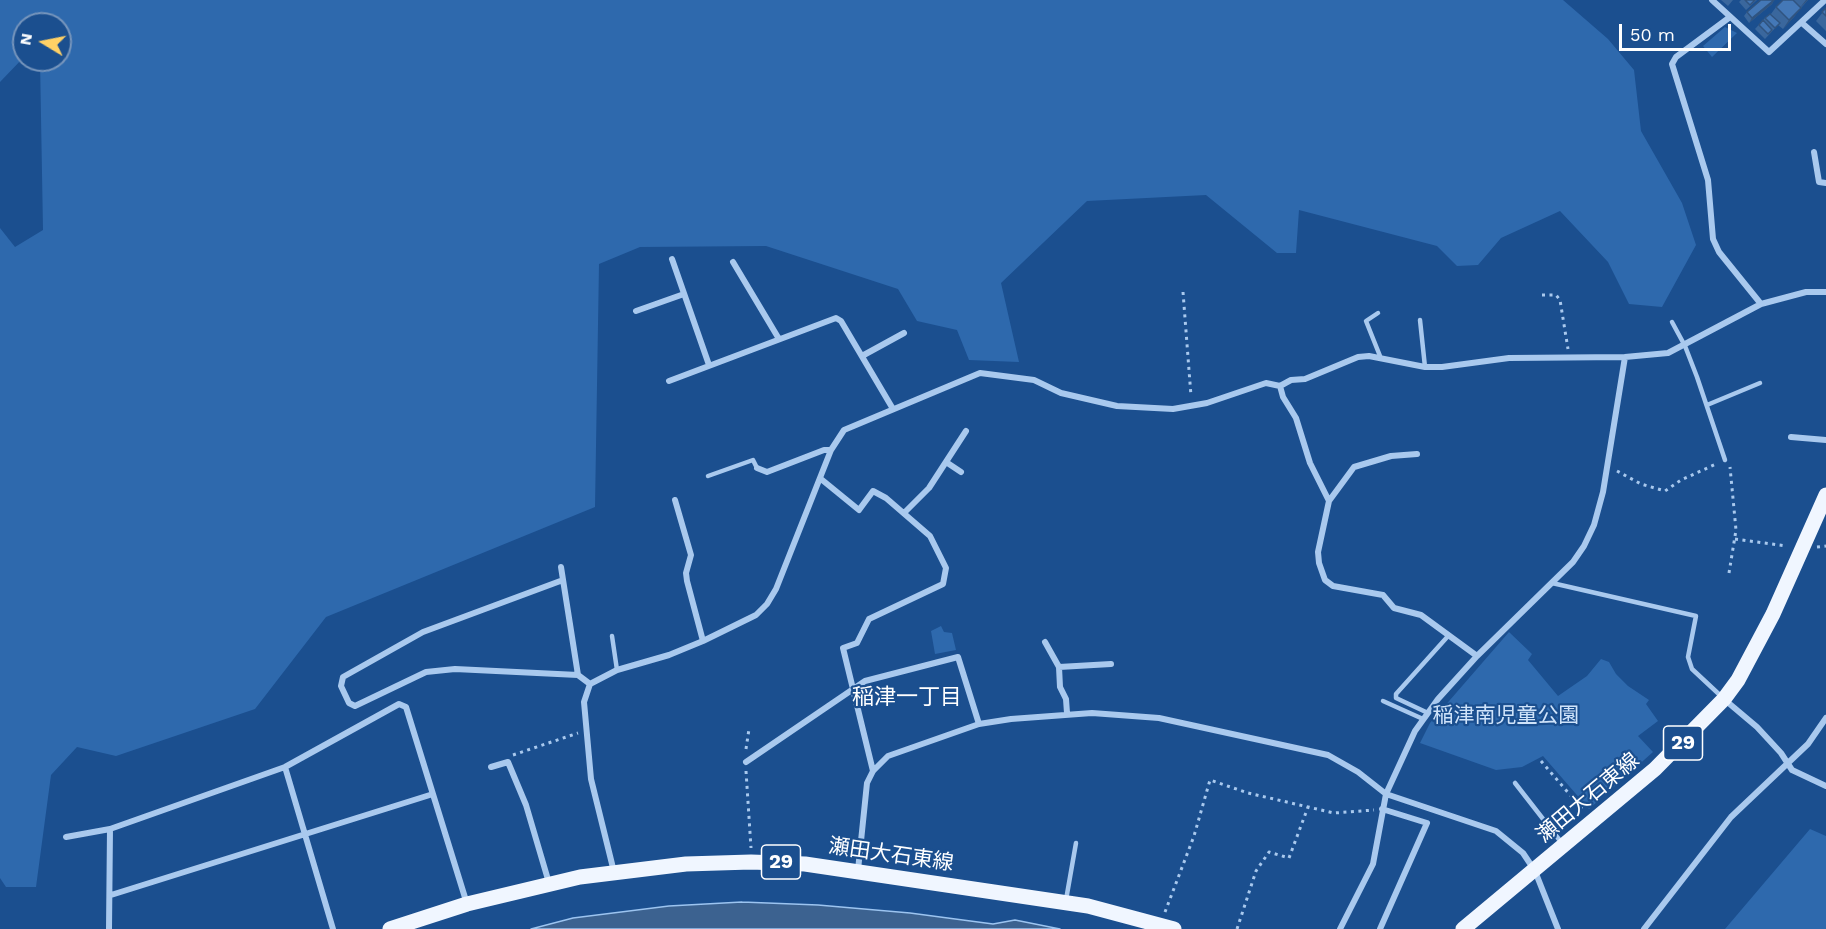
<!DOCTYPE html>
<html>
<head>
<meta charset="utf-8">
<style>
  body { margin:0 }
  #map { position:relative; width:1826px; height:929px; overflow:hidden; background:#1b4f8f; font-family:"Work Sans",sans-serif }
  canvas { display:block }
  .north { position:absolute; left:12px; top:12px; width:60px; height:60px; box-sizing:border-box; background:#1b4f8f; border:2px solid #7695bc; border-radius:50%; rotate:280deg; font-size:16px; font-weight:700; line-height:24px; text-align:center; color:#fff }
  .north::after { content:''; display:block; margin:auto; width:21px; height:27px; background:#ffd166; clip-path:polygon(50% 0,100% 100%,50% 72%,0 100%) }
  .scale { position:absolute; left:1619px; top:24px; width:112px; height:27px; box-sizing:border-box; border:3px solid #fff; border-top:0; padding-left:8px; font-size:18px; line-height:21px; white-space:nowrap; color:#fff; -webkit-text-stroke:4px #1b4f8f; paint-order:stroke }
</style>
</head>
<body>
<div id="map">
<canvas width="1826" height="929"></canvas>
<div class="north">N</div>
<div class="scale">50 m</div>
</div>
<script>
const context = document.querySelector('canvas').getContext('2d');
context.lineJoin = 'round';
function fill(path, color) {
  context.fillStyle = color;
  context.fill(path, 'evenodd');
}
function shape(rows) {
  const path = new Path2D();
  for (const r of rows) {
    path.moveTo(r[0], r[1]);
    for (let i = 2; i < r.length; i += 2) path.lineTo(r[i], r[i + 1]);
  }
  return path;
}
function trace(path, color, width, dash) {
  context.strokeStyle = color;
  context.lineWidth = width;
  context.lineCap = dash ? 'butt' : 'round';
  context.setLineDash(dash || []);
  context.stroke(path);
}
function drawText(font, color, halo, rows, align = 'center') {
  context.font = font + ' "Work Sans","Noto Sans JP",sans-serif';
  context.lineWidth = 4.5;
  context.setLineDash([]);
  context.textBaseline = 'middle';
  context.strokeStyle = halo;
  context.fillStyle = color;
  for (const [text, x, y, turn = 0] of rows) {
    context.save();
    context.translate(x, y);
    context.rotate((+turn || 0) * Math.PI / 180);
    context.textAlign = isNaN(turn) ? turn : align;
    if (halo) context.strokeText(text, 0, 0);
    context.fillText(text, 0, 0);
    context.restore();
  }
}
const green = shape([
  [0,0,1563,0,1608,39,1634,70,1641,131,1682,203,1696,245,1662,307,1629,304,1608,262,1560,211,1501,238,1478,265,1457,266,1437,246,1299,210,1296,253,1277,253,1206,195,1087,201,1001,283,1019,362,969,360,957,330,917,321,898,289,766,246,640,247,599,264,595,507,326,617,255,709,116,756,77,747,51,775,36,887,6,887,0,878,0,228,15,247,43,230,40,60,60,60,60,24,24,24,24,57,0,82],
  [1725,27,1737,33,1712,57,1703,46],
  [941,626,944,632,952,633,956,650,935,654,931,631],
  [1509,632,1532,654,1528,660,1558,696,1587,676,1601,659,1609,662,1616,674,1628,686,1649,700,1646,704,1658,721,1638,736,1653,752,1589,809,1543,756,1522,767,1496,770,1420,743,1430,723],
  [1810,829,1826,836,1826,929,1725,929]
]);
const water = shape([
  [742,902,818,905,910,913,993,924,1015,920,1060,929,531,929,573,918,669,906,742,902]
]);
const path = shape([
  [1183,292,1191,396],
  [1542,295,1556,295,1560,300,1568,349],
  [1617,471,1641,484,1665,491,1681,480,1716,464],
  [1735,539,1787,546],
  [1817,547,1826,546],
  [1729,573,1736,530,1730,467],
  [746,749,749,729],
  [513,755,578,733],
  [1541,761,1583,810],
  [746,771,751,848],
  [1165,912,1194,836,1210,780,1248,793,1334,813,1374,810],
  [1237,929,1256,871,1269,852,1289,858,1308,807]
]);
const service = shape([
  [1378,313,1366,321,1380,356],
  [1420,320,1425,367],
  [1672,322,1685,346,1697,377,1725,460],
  [1707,405,1760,383],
  [708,476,753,460,757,468],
  [1552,583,1696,616,1688,657,1692,669,1722,697],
  [612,636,617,670],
  [1383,701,1423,719],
  [1428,713,1396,698,1396,694,1449,635],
  [1515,783,1561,842],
  [1066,900,1076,843]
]);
const minor = shape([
  [1712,0,1769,52,1825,0],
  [1730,17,1676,57,1672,64,1708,180,1713,239,1719,252,1761,304],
  [1802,23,1826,44],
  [1814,152,1819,182,1826,183],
  [672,259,709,365],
  [733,262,779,339],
  [636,311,684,294],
  [862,356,904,333],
  [669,381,836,318,841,321,893,409],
  [1280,386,1283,397,1296,418,1310,463,1329,501,1318,552,1319,563,1325,580,1333,586,1383,595,1394,608,1421,615,1477,656],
  [1791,437,1826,440],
  [946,462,961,472],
  [757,468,767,472,824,450,831,450],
  [821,479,859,510,873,491,886,498,930,536,946,568,943,584,869,619,857,643,843,648,873,771],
  [675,500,691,555,686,573,687,581,703,641],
  [1329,501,1354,467,1391,456,1417,454],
  [904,513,929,488,966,431],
  [561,567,578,675,590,684],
  [563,580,423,632,343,677,341,686,349,703,355,706,426,672,455,669,578,675],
  [1045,642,1059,667,1060,687,1066,699,1067,713],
  [1059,667,1111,664],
  [1725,700,1757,727,1781,753,1792,770,1826,786],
  [746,762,865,681,958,657,979,724],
  [285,767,333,929],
  [491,767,508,762,526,805,549,883],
  [66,837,110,829],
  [858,870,867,783,873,771,888,756,979,724,1011,719,1092,713,1159,718,1328,755,1358,772,1386,794,1496,831,1523,853,1535,871,1558,929],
  [614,872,591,779,584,702,590,684,617,670,669,655,703,641,756,615,767,604,776,589,831,450,844,430,980,373,1034,380,1061,393,1117,406,1173,409,1207,403,1266,383,1280,386,1291,380,1305,379,1358,357,1369,356,1425,367,1442,367,1509,358,1625,357,1668,353,1761,304,1806,292,1826,292],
  [111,895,433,794],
  [109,929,110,829,285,767,399,704,406,707,467,904],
  [1340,929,1373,864,1386,794,1415,731,1438,699,1477,656,1573,562,1584,546,1594,525,1603,492,1625,357],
  [1380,929,1427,823,1382,809],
  [1644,929,1731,817,1808,744,1826,718]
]);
const primary = shape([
  [390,929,467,904,580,877,686,864,751,862,805,864,1088,906,1174,929],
  [1463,929,1655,769,1724,699,1738,680,1773,614,1826,495]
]);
const wall = shape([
  [1721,0,1733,0,1728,6],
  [1741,0,1757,0,1746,10,1739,2],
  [1774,0,1772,4,1749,23,1744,16,1747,12],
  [1783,0,1808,0,1801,8,1794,17,1783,29,1778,25,1765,39,1755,29,1765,18,1771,14,1776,7],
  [1826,8,1826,31,1816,21]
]);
const shadedWall = shape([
  [1774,0,1772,4,1749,23,1752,18],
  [1806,0,1808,0,1798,10],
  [1801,8,1794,17,1783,29,1789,20]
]);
const building = shape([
  [1745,0,1755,0,1750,5,1745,0],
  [1761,0,1774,0,1752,18,1747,12,1761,0],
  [1783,0,1793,0,1801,8,1789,20,1776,7,1783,0],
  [1826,8,1826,16,1822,12,1826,8],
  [1770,14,1780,23,1775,28,1765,18,1770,14],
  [1763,20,1772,30,1768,34,1759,25,1763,20]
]);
const shields = [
  [1683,743,39],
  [781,862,39]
];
const shieldNames = [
  ["29",1683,743],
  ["29",781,862]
];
const parkNames = [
  ["稲津南児童公園",1506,716]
];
const streetNames = [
  ["瀬田大石東線",1588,798,-40],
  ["瀬田大石東線",891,855,8]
];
const neighbourhoodNames = [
  ["稲津一丁目",907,698]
];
fill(green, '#2e69ad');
fill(water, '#3c6290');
trace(water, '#9cc4f0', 1.5);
trace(path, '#a9c9ee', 3, [3, 4.5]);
trace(service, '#a9c9ee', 4.5);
trace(minor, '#a9c9ee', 6);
trace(primary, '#f0f6ff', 15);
fill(wall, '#3a679d');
fill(shadedWall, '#305480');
fill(building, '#4478b7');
trace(building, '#305480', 1.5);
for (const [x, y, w] of shields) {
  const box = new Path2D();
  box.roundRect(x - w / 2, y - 17, w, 34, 4.5);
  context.fillStyle = '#1b4f8f';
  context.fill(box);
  trace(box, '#fff', 1.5);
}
drawText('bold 20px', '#fff', null, shieldNames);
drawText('21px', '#cfe3fa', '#1b4f8f', parkNames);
drawText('21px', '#fff', '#1b4f8f', streetNames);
drawText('22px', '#fff', '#1b4f8f', neighbourhoodNames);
</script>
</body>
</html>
